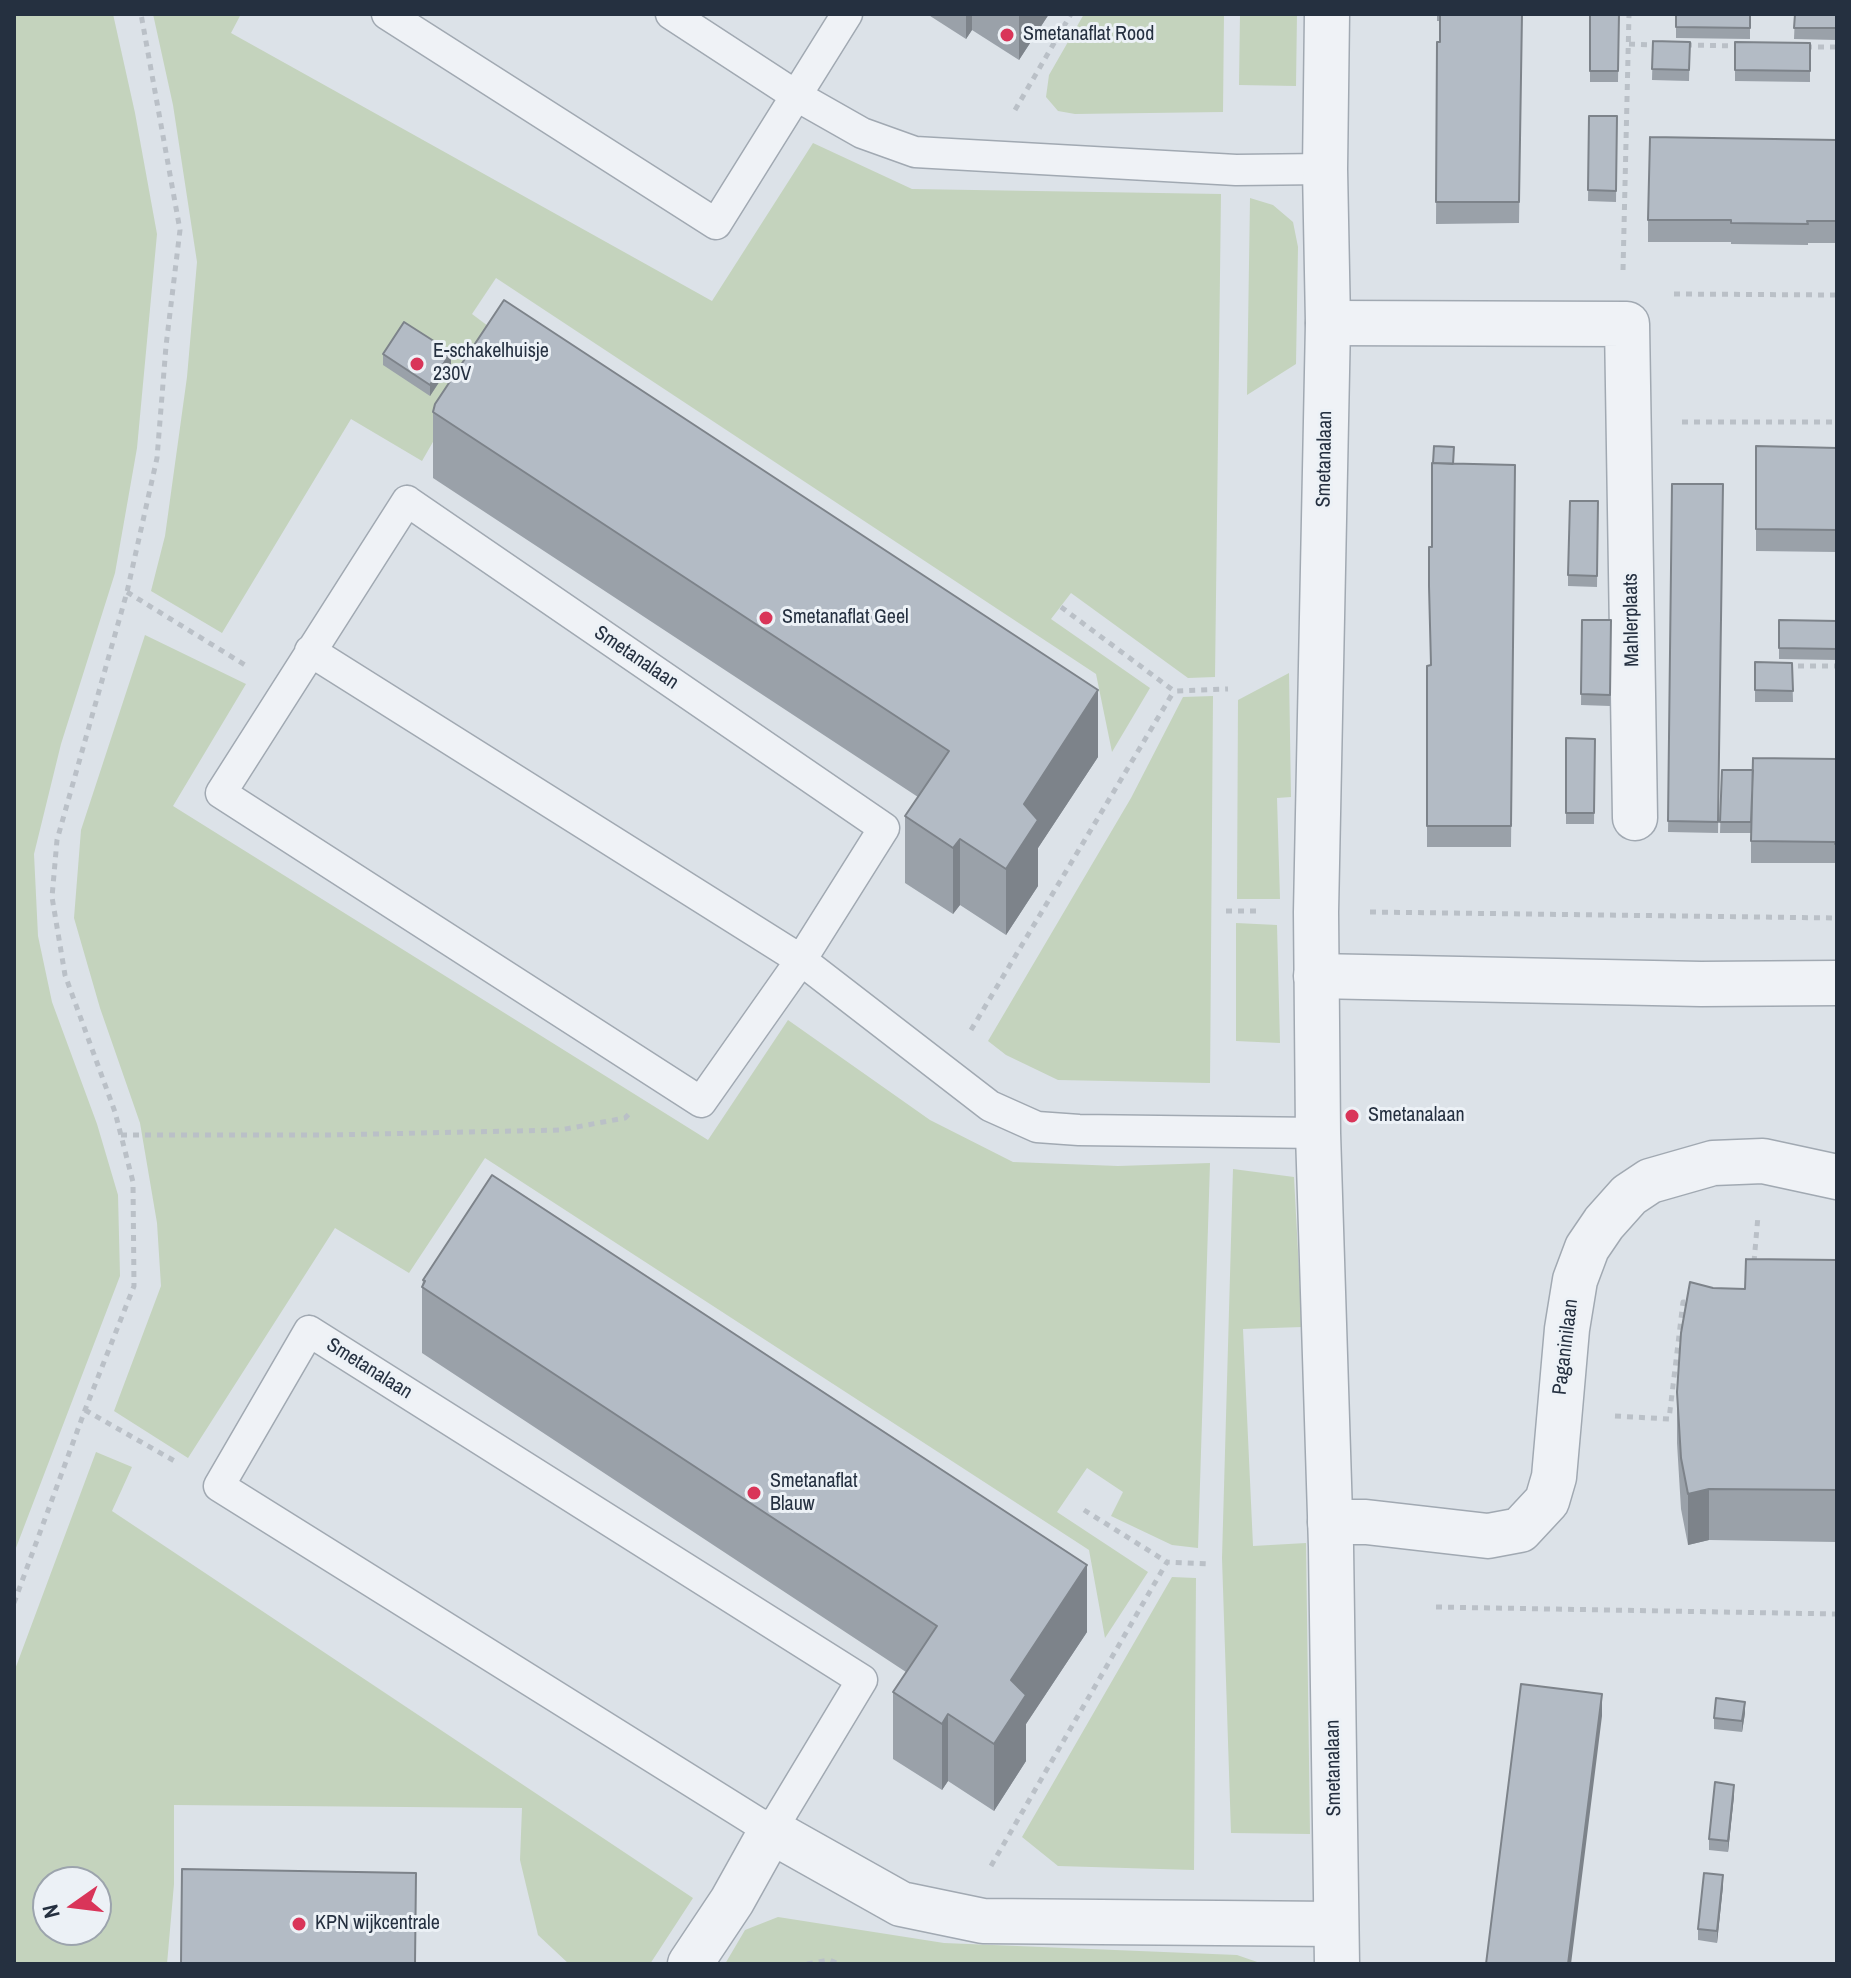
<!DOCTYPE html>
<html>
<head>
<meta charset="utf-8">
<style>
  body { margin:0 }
  #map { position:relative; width:1851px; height:1978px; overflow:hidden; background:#dce2e8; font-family:"Archivo Narrow",sans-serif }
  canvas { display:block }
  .frame { position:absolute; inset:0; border:16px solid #253040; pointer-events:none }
  .north { position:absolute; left:32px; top:1866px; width:80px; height:80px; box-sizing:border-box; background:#ecf1f6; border:2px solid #9ca4ad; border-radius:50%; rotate:256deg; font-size:22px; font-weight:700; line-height:32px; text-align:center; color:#253040 }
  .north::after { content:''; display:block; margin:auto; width:28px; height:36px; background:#d93559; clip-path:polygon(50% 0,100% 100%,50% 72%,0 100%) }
</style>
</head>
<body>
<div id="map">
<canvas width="1851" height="1978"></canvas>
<div class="frame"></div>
<div class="north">N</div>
</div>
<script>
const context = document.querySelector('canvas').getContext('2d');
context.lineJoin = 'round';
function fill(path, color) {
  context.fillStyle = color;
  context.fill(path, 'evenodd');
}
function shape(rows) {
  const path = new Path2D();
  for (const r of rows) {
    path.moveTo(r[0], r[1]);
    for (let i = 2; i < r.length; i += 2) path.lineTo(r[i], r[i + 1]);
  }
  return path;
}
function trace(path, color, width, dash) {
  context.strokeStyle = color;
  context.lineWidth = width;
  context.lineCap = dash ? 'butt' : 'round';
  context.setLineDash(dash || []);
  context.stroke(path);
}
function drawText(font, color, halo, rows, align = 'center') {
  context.font = font + ' "Archivo Narrow",sans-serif';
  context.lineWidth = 6;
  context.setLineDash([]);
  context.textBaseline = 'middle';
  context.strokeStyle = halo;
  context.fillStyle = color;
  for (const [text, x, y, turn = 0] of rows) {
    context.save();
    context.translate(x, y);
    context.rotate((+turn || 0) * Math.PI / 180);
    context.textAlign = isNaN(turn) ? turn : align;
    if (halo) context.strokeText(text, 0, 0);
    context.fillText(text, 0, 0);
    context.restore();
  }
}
const green = shape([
  [14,14,113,14,135,113,157,234,137,448,115,573,61,744,34,854,38,936,52,1002,97,1124,118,1195,120,1276,14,1553],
  [153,14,241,14,231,33,712,301,813,143,912,189,1221,194,1215,677,1188,678,1071,593,1051,619,1150,688,1112,752,1096,674,496,278,472,314,496,332,422,461,351,419,222,633,151,591,165,536,187,377,197,262,173,105],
  [1084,14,1224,14,1223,112,1075,114,1058,111,1046,97,1049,75],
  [1240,14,1297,14,1296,86,1239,85],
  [1250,198,1273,205,1293,222,1298,247,1296,364,1247,395],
  [145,635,246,684,173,806,708,1140,788,1020,930,1120,1013,1162,1118,1166,1210,1163,1198,1548,1172,1545,1111,1516,1123,1492,1087,1468,1057,1512,1148,1572,1105,1638,1089,1550,485,1158,409,1273,335,1228,188,1458,114,1411,161,1286,157,1223,140,1123,100,1008,74,918,81,830],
  [1289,673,1291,797,1277,798,1280,899,1237,899,1238,700],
  [1213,696,1210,1083,1058,1080,1006,1055,988,1041,1131,798,1183,697],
  [1236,923,1277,925,1280,1043,1236,1041],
  [1233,1169,1294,1177,1302,1327,1243,1329,1253,1546,1306,1543,1310,1834,1231,1833,1222,1558],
  [96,1452,132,1467,112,1511,693,1898,650,1964,569,1964,538,1935,520,1860,522,1808,174,1805,174,1884,167,1964,14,1964,14,1672],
  [48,1882,96,1882,96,1930,48,1930],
  [1172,1577,1196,1578,1194,1870,1058,1866,1022,1837],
  [778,1917,944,1943,1237,1955,1263,1964,725,1964,745,1930]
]);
const path = shape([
  [1629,44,1656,45],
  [1686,45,1740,46],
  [1806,47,1837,47],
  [1015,110,1071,14],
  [1623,270,1629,14],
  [1674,294,1837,295],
  [1682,422,1837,422],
  [127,592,245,665],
  [1061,607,1174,691,1228,689],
  [1786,666,1837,666],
  [1226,911,1260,911],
  [1370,912,1837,918],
  [971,1030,1174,691],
  [121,1135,328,1135,560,1130,625,1118,629,1114],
  [1754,1262,1758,1216],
  [85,1410,178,1463],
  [1615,1416,1669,1419,1683,1302,1693,1302],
  [1084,1510,1167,1562],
  [14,1603,85,1410,134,1286,133,1182,115,1112,65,975,52,897,57,840,127,592,157,458,166,346,180,230,141,14],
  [1436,1607,1837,1614],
  [991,1866,1167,1562,1210,1564],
  [807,1964,829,1960,839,1964]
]);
const service = shape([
  [387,14,716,224,847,14],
  [671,14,795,95,862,133,915,152,1236,170,1325,169],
  [407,501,884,828,801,960,701,1102,221,793,407,501],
  [310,651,801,960,990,1106,1037,1127,1079,1130,1318,1133],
  [309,1331,862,1680,771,1831,219,1486,309,1331]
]);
const minor = shape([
  [1328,323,1627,324,1635,818],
  [1316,976,1701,984,1837,983],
  [1330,1522,1366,1522,1488,1536,1520,1530,1547,1501,1554,1477,1567,1329,1575,1280,1587,1248,1604,1223,1629,1195,1650,1181,1713,1163,1763,1161,1837,1177],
  [690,1964,732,1901,771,1831,901,1904,983,1921,1336,1924]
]);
const tertiary = shape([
  [1327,14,1325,169,1328,323,1316,912,1318,1133,1331,1547,1337,1964]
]);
const wall = shape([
  [927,14,1049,14,1019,60,972,30,966,39],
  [1437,14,1522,14,1519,223,1436,224,1437,42,1440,42,1440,21,1437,21],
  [1590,14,1619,14,1618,82,1590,82],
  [1676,14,1750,14,1750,39,1676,38],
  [1795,14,1837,14,1837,40,1794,39],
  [1653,41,1690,42,1689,81,1652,80],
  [1810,43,1810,82,1735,81,1735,70],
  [1589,116,1617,116,1616,202,1588,201],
  [1837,140,1837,243,1808,243,1808,245,1731,244,1731,242,1648,242,1648,220],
  [383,354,451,364,430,396,383,365],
  [433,412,1098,757,1038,848,1038,886,1006,935,960,905,953,914,905,883,905,816,918,797,433,478],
  [1756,446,1837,448,1837,552,1756,551],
  [1454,464,1515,465,1511,847,1427,847,1427,666,1430,665,1432,547],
  [1672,484,1723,484,1718,833,1668,832],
  [1598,501,1597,587,1568,586,1568,575],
  [1582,620,1611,620,1610,706,1581,705],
  [1779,620,1837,621,1837,660,1779,659],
  [1755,662,1792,663,1793,702,1755,702],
  [1566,738,1595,739,1594,824,1566,824],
  [1837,759,1837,866,1835,866,1835,863,1751,863,1751,833,1720,833,1722,770,1753,770],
  [1837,1260,1837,1542,1709,1540,1688,1545,1681,1509,1677,1443,1677,1392,1713,1288,1745,1289],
  [423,1280,1087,1632,1026,1724,1026,1761,994,1811,948,1781,942,1790,893,1759,893,1692,906,1672,422,1353,422,1287],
  [1745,1713,1742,1732,1714,1729,1714,1718],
  [1734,1796,1728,1852,1709,1850,1709,1839],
  [1723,1886,1717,1943,1698,1940,1698,1929]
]);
const shadedWall = shape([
  [966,14,972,14,972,30,966,39],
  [1019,14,1049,14,1019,60],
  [451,352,451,364,430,396,430,385],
  [1098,690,1098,757,1038,848,1038,886,1006,935,1006,869,1024,804],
  [960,839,960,905,953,914,953,848],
  [1709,1489,1709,1540,1688,1545,1688,1494],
  [1087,1565,1087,1632,1026,1724,1026,1761,994,1811,994,1744,1011,1680],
  [1602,1694,1602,1716,1571,1964,1568,1964],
  [1745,1702,1745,1713,1742,1732,1742,1721],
  [948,1714,948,1781,942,1790,942,1724],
  [1734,1785,1734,1796,1728,1852,1728,1841],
  [1723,1875,1723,1886,1717,1943,1717,1931]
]);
const building = shape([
  [1440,14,1522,14,1519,202,1436,202,1437,42,1440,42,1440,14],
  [1590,14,1619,14,1618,71,1590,71,1590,14],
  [1676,14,1750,14,1750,28,1676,27,1676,14],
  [1795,14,1837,14,1837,28,1794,28,1795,14],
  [1653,41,1690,42,1689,70,1652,69,1653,41],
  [1735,42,1810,43,1810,71,1735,70,1735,42],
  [1589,116,1617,116,1616,191,1588,190,1589,116],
  [1650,137,1837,140,1837,221,1807,221,1808,224,1731,223,1731,220,1648,220,1650,137],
  [504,300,1098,690,1024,804,1038,820,1006,869,960,839,953,848,905,816,949,751,433,412,435,404,504,300],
  [404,322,451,352,430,385,383,354,404,322],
  [1434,446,1454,447,1453,464,1433,463,1434,446],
  [1756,446,1837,448,1837,530,1756,529,1756,446],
  [1432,463,1515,465,1511,826,1427,826,1427,666,1431,665,1429,586,1429,547,1432,547,1432,463],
  [1672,484,1723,484,1718,822,1668,821,1672,484],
  [1570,501,1598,501,1597,576,1568,575,1570,501],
  [1582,620,1611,620,1610,695,1581,694,1582,620],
  [1779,620,1837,621,1837,649,1779,648,1779,620],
  [1755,662,1792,663,1793,691,1755,690,1755,662],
  [1566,738,1595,739,1594,813,1566,813,1566,738],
  [1753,758,1837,759,1837,844,1835,844,1835,842,1751,841,1753,758],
  [1722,770,1753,770,1751,822,1720,822,1722,770],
  [492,1175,1087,1565,1011,1680,1026,1695,994,1744,948,1714,942,1724,893,1692,937,1626,422,1287,425,1281,423,1280,492,1175],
  [1746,1259,1837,1260,1837,1490,1709,1489,1688,1494,1681,1458,1677,1392,1681,1333,1690,1282,1713,1288,1745,1289,1746,1259],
  [1521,1684,1602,1694,1568,1964,1486,1964,1521,1684],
  [1716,1698,1745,1702,1742,1721,1714,1718,1716,1698],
  [1715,1782,1734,1785,1728,1841,1709,1839,1715,1782],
  [182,1869,416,1873,415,1964,181,1964,182,1869],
  [1704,1873,1723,1875,1717,1931,1698,1929,1704,1873]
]);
const markers = [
  [1007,35,8,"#d93559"],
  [417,364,8,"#d93559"],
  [766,618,8,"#d93559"],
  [1352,1116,8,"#d93559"],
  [754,1493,8,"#d93559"],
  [299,1924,8,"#d93559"]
];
const poiNames = [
  ["Smetanaflat Rood",1023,35],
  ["E-schakelhuisje",433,352],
  ["230V",433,375],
  ["Smetanaflat Geel",782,618],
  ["Smetanalaan",1368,1116],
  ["Smetanaflat",770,1482],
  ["Blauw",770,1505],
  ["KPN wijkcentrale",315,1924]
];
const streetNames = [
  ["Smetanalaan",1325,459,-89],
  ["Mahlerplaats",1632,620,-91],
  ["Smetanalaan",636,658,34],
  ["Paganinilaan",1566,1347,-83],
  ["Smetanalaan",369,1369,32],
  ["Smetanalaan",1334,1768,-91]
];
fill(green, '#c4d3bd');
trace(service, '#a1a9b2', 33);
trace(minor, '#a1a9b2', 47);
trace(tertiary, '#a1a9b2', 47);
trace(path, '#bac0c7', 5, [6, 6]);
trace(service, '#eff2f6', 30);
trace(minor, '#eff2f6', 44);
trace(tertiary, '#eff2f6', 44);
fill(wall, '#9aa1a9');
fill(shadedWall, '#7d838a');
fill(building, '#b3bbc5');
trace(building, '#7d838a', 2);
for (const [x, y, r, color] of markers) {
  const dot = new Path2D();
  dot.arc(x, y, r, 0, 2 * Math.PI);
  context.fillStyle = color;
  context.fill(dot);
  trace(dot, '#ecf1f6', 3);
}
drawText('20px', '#253040', '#ecf1f6', poiNames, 'left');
drawText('20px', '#253040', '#ecf1f6', streetNames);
</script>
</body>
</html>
